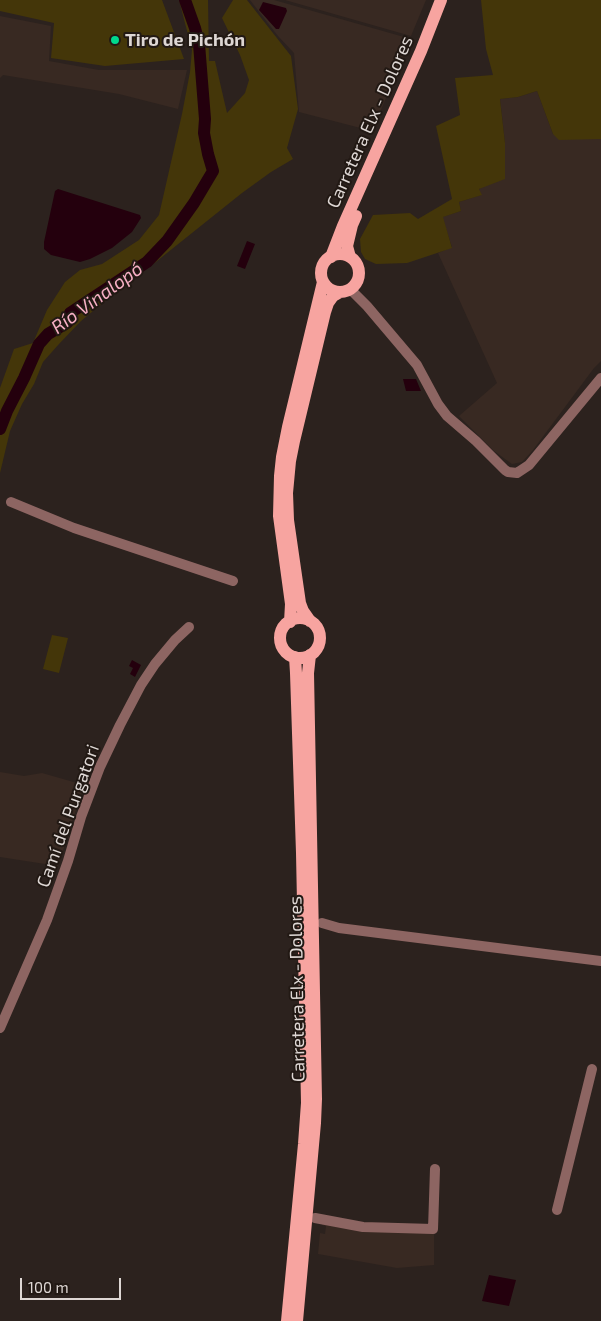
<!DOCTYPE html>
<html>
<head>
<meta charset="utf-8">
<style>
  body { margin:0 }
  #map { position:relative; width:601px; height:1321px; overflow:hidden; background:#2c221e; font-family:"Exo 2",sans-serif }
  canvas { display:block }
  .scale { position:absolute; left:20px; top:1278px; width:101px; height:22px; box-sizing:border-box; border:2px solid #ded7d4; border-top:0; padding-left:6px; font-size:15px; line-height:18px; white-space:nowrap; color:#ded7d4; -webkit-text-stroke:4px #221914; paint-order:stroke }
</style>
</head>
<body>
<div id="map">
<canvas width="601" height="1321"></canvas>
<div class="scale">100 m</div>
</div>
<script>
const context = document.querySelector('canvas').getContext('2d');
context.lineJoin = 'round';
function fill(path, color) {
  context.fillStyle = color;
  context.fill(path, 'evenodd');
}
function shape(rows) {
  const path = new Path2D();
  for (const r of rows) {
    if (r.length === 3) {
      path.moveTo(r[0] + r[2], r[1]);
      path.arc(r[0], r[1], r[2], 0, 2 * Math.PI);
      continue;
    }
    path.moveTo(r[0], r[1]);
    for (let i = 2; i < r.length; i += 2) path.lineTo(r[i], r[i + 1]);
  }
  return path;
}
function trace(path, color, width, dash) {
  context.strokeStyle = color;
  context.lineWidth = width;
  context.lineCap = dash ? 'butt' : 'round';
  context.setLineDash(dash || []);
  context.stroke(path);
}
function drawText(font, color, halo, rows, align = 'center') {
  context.font = font + ' "Exo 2",sans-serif';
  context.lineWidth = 4;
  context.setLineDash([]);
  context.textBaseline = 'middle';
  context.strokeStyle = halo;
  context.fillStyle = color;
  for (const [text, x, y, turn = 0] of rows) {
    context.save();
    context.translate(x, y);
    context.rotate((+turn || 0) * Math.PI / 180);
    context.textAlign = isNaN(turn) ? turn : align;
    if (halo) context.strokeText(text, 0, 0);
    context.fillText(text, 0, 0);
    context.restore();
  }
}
const built = shape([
  [250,0,274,0,411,39,372,131,299,112,294,53,278,36],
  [285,0,426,0,411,36],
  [0,16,51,26,49,61,99,70,187,70,178,109,119,94,3,75,0,78],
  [537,91,553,134,601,139,601,361,594,368,533,450,522,462,512,464,494,451,459,416,497,383,438,253,452,247,442,217,461,211,459,202,481,195,479,190,505,143,500,99,518,97],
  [0,772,24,776,42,773,84,785,58,866,0,857],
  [322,1221,434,1232,434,1265,397,1268,318,1254,320,1233,325,1234,326,1226,322,1225]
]);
const green = shape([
  [0,0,162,0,184,59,105,66,51,58,54,23,0,11],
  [179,0,208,0,209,61,215,61,227,113,245,93,249,80,240,55,222,18,233,0,247,0,291,56,298,109,287,148,293,159,271,172,242,193,152,265,128,282,81,321,59,344,43,362,34,384,22,404,10,431,0,473,0,388,14,349,33,343,47,310,65,282,80,270,102,264,139,240,159,215,182,114,190,72,192,50],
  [481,0,601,0,601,139,559,140,553,134,537,91,518,97,500,99,505,143,505,179,479,189,482,195,459,202,461,211,443,217,452,248,407,263,376,264,365,259,361,252,360,239,373,215,410,213,418,219,452,199,436,126,460,115,455,78,493,75,486,49],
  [52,635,68,638,59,673,43,669]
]);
const water = shape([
  [263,2,286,8,287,11,279,29,276,29,259,10],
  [58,189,140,215,141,218,132,232,112,248,90,259,80,262,51,255,44,249,44,242,55,191],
  [247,241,255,244,245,269,237,266],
  [403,379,416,379,421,391,406,391],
  [132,660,141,665,135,677,130,674,133,668,129,666],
  [489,1275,516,1280,509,1306,482,1301]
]);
const river = shape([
  [0,429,7,411,24,378,39,344,48,334,68,322,70,313,147,262,167,241,194,203,213,171,208,154,204,133,205,119,199,44,195,28,185,0]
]);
const minor = shape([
  [350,289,367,306,417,365,438,404,447,416,476,441,505,470,508,472,517,473,529,465,601,378],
  [11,502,74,528,233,581],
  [322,923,339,928,601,961],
  [0,1028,47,920,68,861,81,817,100,767,120,725,141,685,155,664,175,640,189,627],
  [557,1210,592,1069],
  [315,1218,363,1227,433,1229,435,1169]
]);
const major = shape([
  [340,273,19],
  [331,257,343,226,421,51,441,0],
  [350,257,347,246,352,225,356,216],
  [300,638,20],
  [310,621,303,611,300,603,288,520,287,493,290,461,294,441,325,312,328,303,333,296,340,292],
  [290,622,291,604,279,516,280,476,282,457,288,427,323,282],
  [287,1321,304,1144,307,1103,302,853,296,673,295,657],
  [297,1321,315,1123,316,1099,308,673,310,655]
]);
const markers = [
  [115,40,5,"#00d98c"]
];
const poiNames = [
  ["Tiro de Pichón",125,40]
];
const streetNames = [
  ["Carretera Elx - Dolores",370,122,-66],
  ["Camí del Purgatori",68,816,-70],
  ["Carretera Elx - Dolores",297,989,-91]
];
const waterNames = [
  ["Río Vinalopó",97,298,-36]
];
fill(built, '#382922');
fill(green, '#443609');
fill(water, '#24000d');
trace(river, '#24000d', 12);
trace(minor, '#8d6562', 10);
trace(major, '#f7a4a0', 12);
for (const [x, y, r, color] of markers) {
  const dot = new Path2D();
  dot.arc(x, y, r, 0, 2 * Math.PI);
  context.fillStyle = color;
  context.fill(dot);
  trace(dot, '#221914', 2);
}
drawText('bold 18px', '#ded7d4', '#221914', poiNames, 'left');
drawText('18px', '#ded7d4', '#221914', streetNames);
drawText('italic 19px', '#f7afc4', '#221914', waterNames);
</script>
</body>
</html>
